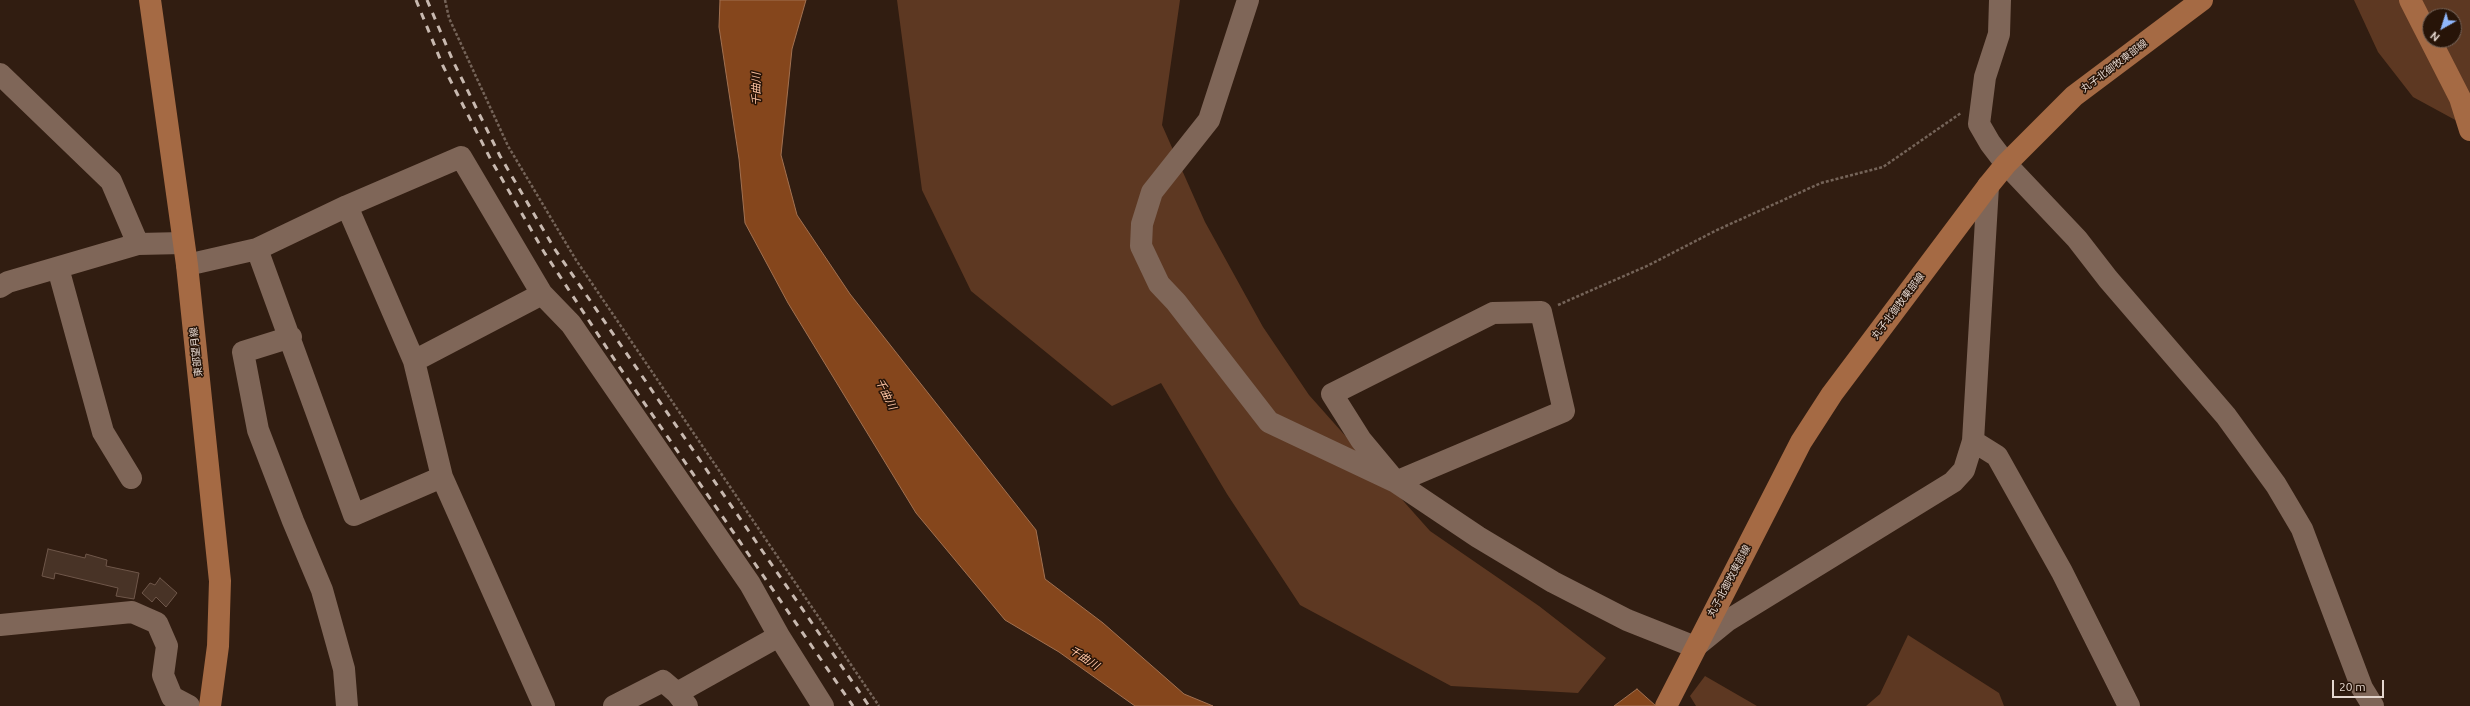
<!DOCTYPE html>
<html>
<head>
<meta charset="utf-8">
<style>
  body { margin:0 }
  #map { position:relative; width:2470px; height:706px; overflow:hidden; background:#311d11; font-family:Ubuntu,sans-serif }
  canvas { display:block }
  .north { position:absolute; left:2422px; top:8px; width:40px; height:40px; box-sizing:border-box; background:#271408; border:1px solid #736257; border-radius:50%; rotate:219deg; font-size:11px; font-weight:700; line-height:16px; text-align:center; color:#e4d6ce }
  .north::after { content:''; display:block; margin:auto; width:14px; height:18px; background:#90b8fd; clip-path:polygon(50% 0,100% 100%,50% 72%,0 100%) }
  .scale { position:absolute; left:2332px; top:680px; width:52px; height:18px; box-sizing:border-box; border:2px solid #e4d6ce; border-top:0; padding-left:5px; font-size:12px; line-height:14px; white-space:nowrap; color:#e4d6ce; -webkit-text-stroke:3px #271408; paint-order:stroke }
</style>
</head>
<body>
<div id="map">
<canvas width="2470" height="706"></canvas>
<div class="north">N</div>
<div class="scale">20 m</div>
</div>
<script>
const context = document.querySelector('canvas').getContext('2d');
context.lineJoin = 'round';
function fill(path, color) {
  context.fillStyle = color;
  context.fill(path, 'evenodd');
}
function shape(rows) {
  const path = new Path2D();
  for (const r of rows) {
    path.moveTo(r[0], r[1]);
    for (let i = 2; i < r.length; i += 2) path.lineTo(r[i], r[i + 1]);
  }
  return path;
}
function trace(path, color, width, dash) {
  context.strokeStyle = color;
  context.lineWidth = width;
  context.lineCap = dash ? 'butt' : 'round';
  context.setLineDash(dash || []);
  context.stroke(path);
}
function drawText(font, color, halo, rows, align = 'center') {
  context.font = font + ' Ubuntu,"Noto Sans JP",sans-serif';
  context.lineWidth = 3;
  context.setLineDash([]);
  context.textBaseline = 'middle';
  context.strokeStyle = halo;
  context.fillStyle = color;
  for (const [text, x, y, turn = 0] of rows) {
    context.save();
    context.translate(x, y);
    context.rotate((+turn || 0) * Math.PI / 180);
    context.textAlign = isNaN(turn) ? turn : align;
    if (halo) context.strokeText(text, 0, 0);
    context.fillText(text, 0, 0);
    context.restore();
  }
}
const green = shape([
  [897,0,1180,0,1162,125,1205,222,1263,327,1309,395,1430,531,1539,606,1606,658,1578,693,1451,686,1300,605,1227,494,1161,383,1112,406,971,291,922,190],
  [2354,0,2470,0,2470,128,2413,97,2378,52],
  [2430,16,2454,16,2454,40,2430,40],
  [1908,635,1999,693,2004,706,1866,706,1880,694],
  [1705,676,1757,706,1696,706,1690,696]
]);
const water = shape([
  [720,0,806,0,792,49,781,155,797,215,850,294,1036,530,1045,579,1103,623,1184,694,1213,706,1135,706,1059,652,1005,620,916,513,788,303,745,223,739,159,719,27,720,0],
  [1637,689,1656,706,1614,706,1637,689]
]);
const building = shape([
  [48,549,85,558,86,554,107,560,106,566,139,573,134,599,116,596,118,588,55,573,54,579,42,576,48,549],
  [160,578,177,593,166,607,156,597,152,602,142,593,150,583,155,585,160,578]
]);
const path = shape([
  [445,0,449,18,508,146,576,260,879,706],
  [1558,305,1649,265,1717,230,1821,183,1883,167,1961,113]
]);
const minor = shape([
  [1248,0,1209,120,1152,192,1142,224,1141,246,1159,284,1176,302,1269,422,1396,482,1478,537,1553,582,1627,620,1695,647,1727,621,1953,482,1964,470,1973,441,1988,186],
  [2000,0,1999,34,1985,77,1979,124,1990,143,2006,164,2077,239,2108,279,2226,416,2276,485,2302,529,2362,688,2373,706],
  [0,74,111,181,138,244],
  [347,206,414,361,442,477,544,706],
  [257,249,354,515,442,477],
  [187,265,257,249,347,206,461,157,542,294,414,361],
  [58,268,103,432,131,478],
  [0,287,8,282,138,244,183,243],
  [542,294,571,324,750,584,779,636,823,706],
  [1541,312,1564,411,1396,482,1361,440,1332,394,1493,313,1541,312],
  [291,337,243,352,258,430,293,521,322,590,344,669,347,706],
  [1973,441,1997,456,2062,572,2129,706],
  [0,625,132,612,157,623,167,646,163,675,172,697,189,706],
  [677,693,779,636],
  [614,706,663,681,677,693,687,706]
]);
const major = shape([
  [150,0,187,265,220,581,218,646,210,706],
  [2410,0,2460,98,2470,130],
  [1666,706,1801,442,1832,394,1988,186,2006,164,2074,96,2202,0]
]);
const rail = shape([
  [416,0,443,66,491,160,544,252,616,362,853,706],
  [427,0,453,61,500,156,554,248,869,706]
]);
const streetNames = [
  ["丸子北御牧東部線",2114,66,-37],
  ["丸子北御牧東部線",1898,306,-53],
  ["東部望月線",196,352,-96],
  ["丸子北御牧東部線",1729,581,-62]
];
const waterNames = [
  ["千曲川",756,89,-90],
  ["千曲川",886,394,64],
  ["千曲川",1084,658,33]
];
fill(green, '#5d3822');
fill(water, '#85461c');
trace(water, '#a27151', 1);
fill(building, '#483326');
trace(building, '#6f574a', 1);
trace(path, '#756459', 2.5, [3, 2]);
trace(minor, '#7f6658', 22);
trace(major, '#a56a44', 22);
trace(rail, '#c8b9b0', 3, [7, 7]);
drawText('10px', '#e4d6ce', '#271408', streetNames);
drawText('italic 11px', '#fcc2a2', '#271408', waterNames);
</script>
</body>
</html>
